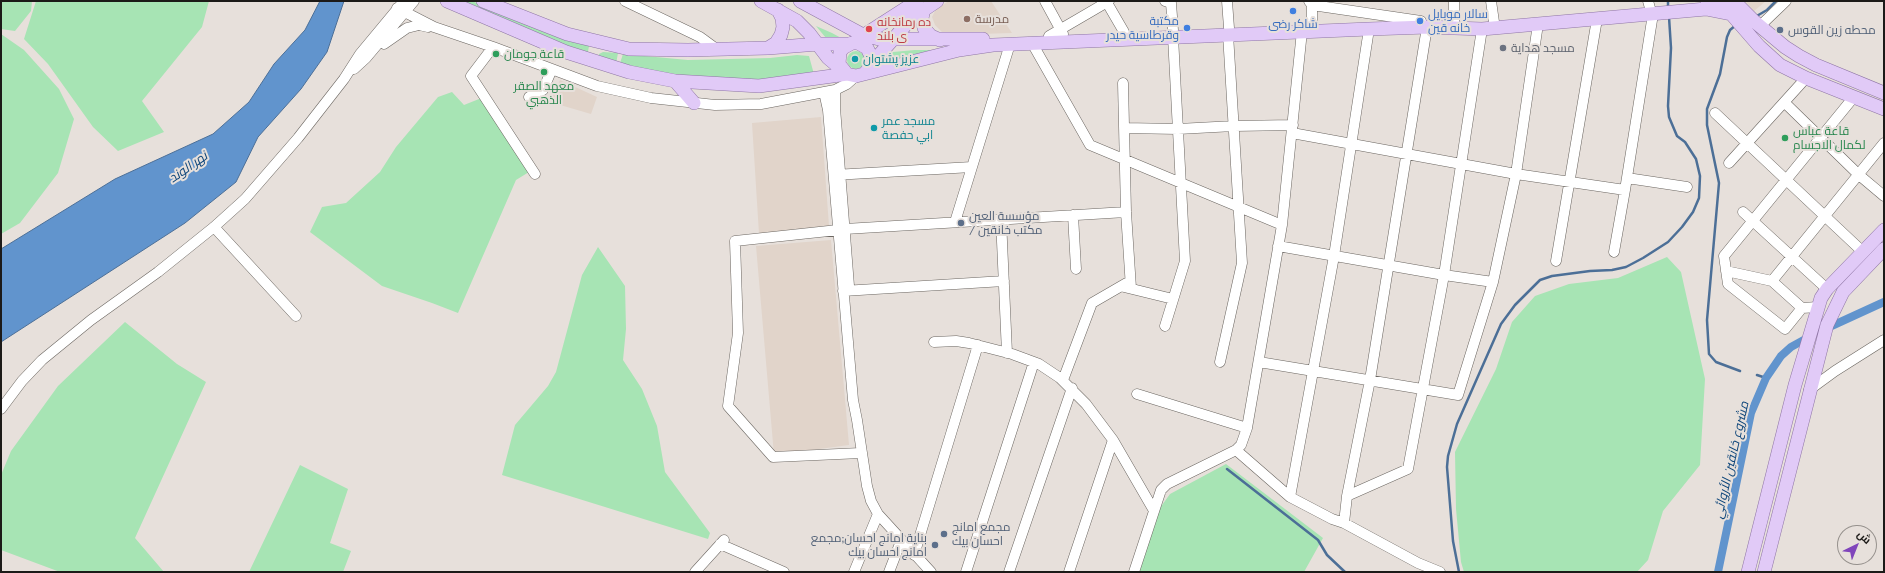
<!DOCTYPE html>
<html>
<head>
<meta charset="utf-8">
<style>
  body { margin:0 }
  #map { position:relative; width:1885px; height:573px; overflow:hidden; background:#e7e0db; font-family:"Exo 2",Cairo,sans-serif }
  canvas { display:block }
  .frame { position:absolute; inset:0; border:2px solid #1c1a18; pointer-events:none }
  .north { position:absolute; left:1837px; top:525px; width:40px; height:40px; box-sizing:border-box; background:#e7e0db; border:1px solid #96918d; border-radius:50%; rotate:43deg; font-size:11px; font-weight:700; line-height:16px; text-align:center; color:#1c1a18 }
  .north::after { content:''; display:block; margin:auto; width:14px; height:18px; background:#8045bb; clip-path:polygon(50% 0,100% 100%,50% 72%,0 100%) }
</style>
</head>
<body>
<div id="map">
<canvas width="1885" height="573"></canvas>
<div class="frame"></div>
<div class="north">ش</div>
</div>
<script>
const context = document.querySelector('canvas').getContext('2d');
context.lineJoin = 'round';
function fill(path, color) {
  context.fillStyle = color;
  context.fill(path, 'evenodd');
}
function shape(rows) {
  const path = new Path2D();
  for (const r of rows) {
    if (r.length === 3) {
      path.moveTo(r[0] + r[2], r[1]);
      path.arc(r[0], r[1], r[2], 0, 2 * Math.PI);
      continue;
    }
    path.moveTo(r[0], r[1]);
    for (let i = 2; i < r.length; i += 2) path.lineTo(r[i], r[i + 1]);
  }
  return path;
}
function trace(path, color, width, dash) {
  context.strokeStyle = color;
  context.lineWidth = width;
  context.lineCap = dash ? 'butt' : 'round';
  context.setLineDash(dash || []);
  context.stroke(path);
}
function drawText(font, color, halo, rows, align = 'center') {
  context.font = font + ' "Exo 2",Cairo,sans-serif';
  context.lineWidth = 4;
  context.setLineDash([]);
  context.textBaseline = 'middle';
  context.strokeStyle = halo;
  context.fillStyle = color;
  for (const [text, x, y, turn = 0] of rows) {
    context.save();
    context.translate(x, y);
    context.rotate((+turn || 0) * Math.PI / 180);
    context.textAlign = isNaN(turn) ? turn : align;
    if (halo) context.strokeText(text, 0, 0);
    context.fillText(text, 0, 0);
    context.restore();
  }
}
const built = shape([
  [949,1,991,1,1012,33,947,35,944,34,935,25,932,17,936,9],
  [1745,1,1766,1,1754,11],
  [560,80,597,97,591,114,550,102],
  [821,117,829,226,759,234,752,123],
  [831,240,849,445,774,455,756,246]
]);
const green = shape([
  [1,1,32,1,31,11,15,31,1,29],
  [36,1,209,1,202,27,142,101,164,132,118,151,93,127,48,64,24,39],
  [458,1,472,1,504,15,589,46,587,57],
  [816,26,832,33,843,39,826,38],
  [1,34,24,50,59,89,74,119,58,173,20,223,1,234],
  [915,50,933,50,881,67,893,52],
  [856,60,9],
  [603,52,618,53,616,64,599,57,599,54],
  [623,54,688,60,770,58,797,55,809,56,815,78,802,80,710,79,619,66],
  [452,92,464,105,484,97,529,172,516,180,458,313,432,303,382,286,310,232,322,207,346,203,380,172,396,147,438,97],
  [598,247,625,286,626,329,623,360,642,389,657,426,665,472,710,533,708,539,502,475,515,425,548,386,556,372,582,275],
  [1667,257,1681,272,1705,379,1700,465,1663,511,1648,560,1637,572,1464,572,1461,562,1456,509,1455,452,1496,369,1512,322,1535,296,1569,284,1618,278],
  [125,322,177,364,206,382,135,538,164,572,60,572,1,550,1,475,11,451,58,386],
  [1226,464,1323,538,1304,572,1138,572,1157,512,1170,494],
  [300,465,348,489,330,543,351,551,343,572,249,572]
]);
const water = shape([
  [320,1,344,1,327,52,301,89,258,137,236,182,185,223,1,342,1,249,115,179,213,134,249,102,274,64,305,30,320,1]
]);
const stream = shape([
  [1668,1,1668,8],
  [1755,17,1767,10,1776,1],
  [1736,25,1730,30,1727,37,1720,74,1707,109,1707,125,1719,183,1707,320,1709,354,1716,362,1740,371],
  [1757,375,1766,378],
  [1227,469,1318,540,1327,555,1345,572],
  [1459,572,1453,541,1447,467,1448,456,1457,424,1501,324,1515,305,1540,280,1552,276,1590,271,1612,270,1626,267,1643,258,1668,242,1682,227,1693,212,1699,198,1700,176,1696,159,1685,142,1677,136,1669,117,1668,106,1671,48,1669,17]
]);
const canal = shape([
  [1825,329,1884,302],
  [1718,572,1751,413,1766,378,1781,356,1791,347,1811,336]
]);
const minor = shape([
  [625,1,700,37,715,48],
  [1045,1,1063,34],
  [1106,1,1124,32],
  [1165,1,1171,3,1173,30],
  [1227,1,1229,28],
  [1309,1,1312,5,1421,21],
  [1454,1,1454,22],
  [1491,1,1494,22],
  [1648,1,1650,8],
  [397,8,434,27,493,47,597,86,651,98,715,105,761,104,835,90,847,84,856,76],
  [1312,24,1312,5],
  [1760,26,1786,1],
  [1049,36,1109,1],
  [1032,43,1090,145,1282,225],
  [384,44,407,28,419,25,428,27],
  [493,47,471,76,535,174],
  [354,69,366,58,414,1],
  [1123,83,1126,212,1131,288],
  [835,90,835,108,849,286],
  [824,92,828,110,853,400,857,420,867,486,871,501,878,514,931,572],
  [529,97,543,90,552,69],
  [1785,103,1859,175,1884,196],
  [1715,113,1863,252],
  [1124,128,1178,129,1234,126,1293,125],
  [1292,133,1516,174,1625,190],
  [1729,163,1806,78],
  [834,175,972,167],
  [1627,178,1687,187],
  [1743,212,1827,289],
  [1073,215,1076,269],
  [1001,219,1007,353],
  [955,222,1010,44],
  [214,227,296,316],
  [845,229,1126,212],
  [838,230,735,241,738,333,728,406,773,457,861,453],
  [1278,246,1444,275,1493,282],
  [1614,252,1625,190,1653,14],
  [1556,261,1597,19],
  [1726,271,1772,281,1802,308,1818,307],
  [1772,281,1884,143],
  [1124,287,1173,299],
  [843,291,1004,281],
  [1802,308,1785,329,1728,284,1724,256,1853,98],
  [1165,326,1185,261,1173,37],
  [934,342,956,341,969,343,1012,354,1039,364,1060,378,1086,404,1113,440,1153,509],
  [1220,362,1242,263,1228,34],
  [1259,362,1458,395,1493,282,1516,174,1538,24],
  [1063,380,1092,303,1130,281],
  [1809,390,1835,371,1884,340],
  [1137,394,1247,428],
  [1,409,22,381,42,360,91,320,158,272,214,227,245,199,298,138,344,79,360,54,404,1],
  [1236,450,1290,497,1332,519,1344,523,1418,563,1440,572],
  [1347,496,1408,469,1444,275,1482,29],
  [1290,497,1334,256,1369,29],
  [1344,523,1347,496,1370,380,1427,27],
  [720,544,784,572],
  [914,555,978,345],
  [695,572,724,540],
  [854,572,878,514],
  [889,572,901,541],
  [966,572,1034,362],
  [1009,572,1072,388],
  [1069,572,1113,440],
  [1134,572,1161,490,1167,484,1236,450,1241,445,1247,428,1282,225,1302,31]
]);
const major = shape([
  [447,1,566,52,629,72,675,81,759,86,847,74],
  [483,1,567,34,629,49,688,50,768,48,818,44,848,44],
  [761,1,797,21,809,33,828,58,841,69],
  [800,1,863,35,879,39,983,39],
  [1734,1,1755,22,1785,47,1799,56,1816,65,1884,93],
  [1707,3,1736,3],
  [1726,8,1759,46,1780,65,1806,78,1884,109],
  [924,9,922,18,924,28,931,36,940,40],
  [858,39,917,1],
  [768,48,776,43,781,35,783,27,782,18,778,10],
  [871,64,912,18,937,1],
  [866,72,869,68,872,58,867,48,858,43,852,43,843,48,840,52,839,64,847,74,856,76,959,50,993,45,1369,29,1427,27,1482,29,1706,9,1731,14],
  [675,81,694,103],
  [1748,572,1795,385,1821,298,1827,289,1884,230],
  [1764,572,1827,325,1843,292,1884,249]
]);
const markers = [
  [1293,11,4,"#3f7fe0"],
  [967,19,4,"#8d6e63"],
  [1420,21,4,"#3f7fe0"],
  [1187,28,4,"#3f7fe0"],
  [869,29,4,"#e0444e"],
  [1780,30,4,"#5c6f8a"],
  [1503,48,4,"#6b7280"],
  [496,54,4,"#2e9e5b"],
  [855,59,4,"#0f9aa8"],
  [544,72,4,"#2e9e5b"],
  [874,128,4,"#0f9aa8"],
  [1785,138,4,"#2e9e5b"],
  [961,223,4,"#5c6f8a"],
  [944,534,4,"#5c6f8a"],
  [935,545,4,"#5c6f8a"]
];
const shopNames = [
  ["سالار موبايل",1428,14],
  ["خانه قين",1428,28],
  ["مكتبة",1179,21,"right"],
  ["وقرطاسية حيدر",1179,35,"right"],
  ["شاكر رضى",1293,24,"center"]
];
const educationNames = [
  ["مدرسة",975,19]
];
const healthNames = [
  ["ده رمانخانه",877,22],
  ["ى بلند",877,36]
];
const serviceNames = [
  ["محطه زين القوس",1788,30],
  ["مؤسسة العين",969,216],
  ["/ مكتب خانقين",969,230],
  ["مجمع امانج",952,527],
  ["احسان بيك",952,541],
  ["بناية امانج احسان;مجمع",927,538,"right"],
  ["امانج احسان بيك",927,552,"right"]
];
const worshipNames = [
  ["مسجد هداية",1511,48]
];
const leisureNames = [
  ["قاعة جومان",504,54],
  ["معهد الصقر",544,86,"center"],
  ["الذهبي",544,100,"center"],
  ["قاعة عباس",1793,131],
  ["لكمال الاجسام",1793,145]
];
const cultureNames = [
  ["عزيز پشتوان",863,59],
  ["مسجد عمر",882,121],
  ["ابي حفصة",882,135]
];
const waterNames = [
  ["نهر الوند",188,167,-35],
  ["مشروع خانقين الأروائي",1731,460,-77]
];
fill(built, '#e1d4ca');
fill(green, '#a7e4b4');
fill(water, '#6194cd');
trace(water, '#4c6f97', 1);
trace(stream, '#4c6f97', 2.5);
trace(canal, '#6194cd', 8);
trace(minor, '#6b6661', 11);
trace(major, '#8f76a5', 14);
trace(minor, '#fff', 10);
trace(major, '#e1caf7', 13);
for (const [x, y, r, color] of markers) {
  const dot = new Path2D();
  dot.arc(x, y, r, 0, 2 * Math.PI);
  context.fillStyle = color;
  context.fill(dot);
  trace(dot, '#e7e0db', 1.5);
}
drawText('12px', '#366cbe', '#e7e0db', shopNames, 'left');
drawText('12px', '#785e54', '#e7e0db', educationNames, 'left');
drawText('12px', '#be3a42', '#e7e0db', healthNames, 'left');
drawText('12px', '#4e5e75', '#e7e0db', serviceNames, 'left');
drawText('12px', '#5b616d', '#e7e0db', worshipNames, 'left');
drawText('12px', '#27864d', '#e7e0db', leisureNames, 'left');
drawText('12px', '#0d838f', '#e7e0db', cultureNames, 'left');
drawText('italic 13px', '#0d457a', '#e7e0db', waterNames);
</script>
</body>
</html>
